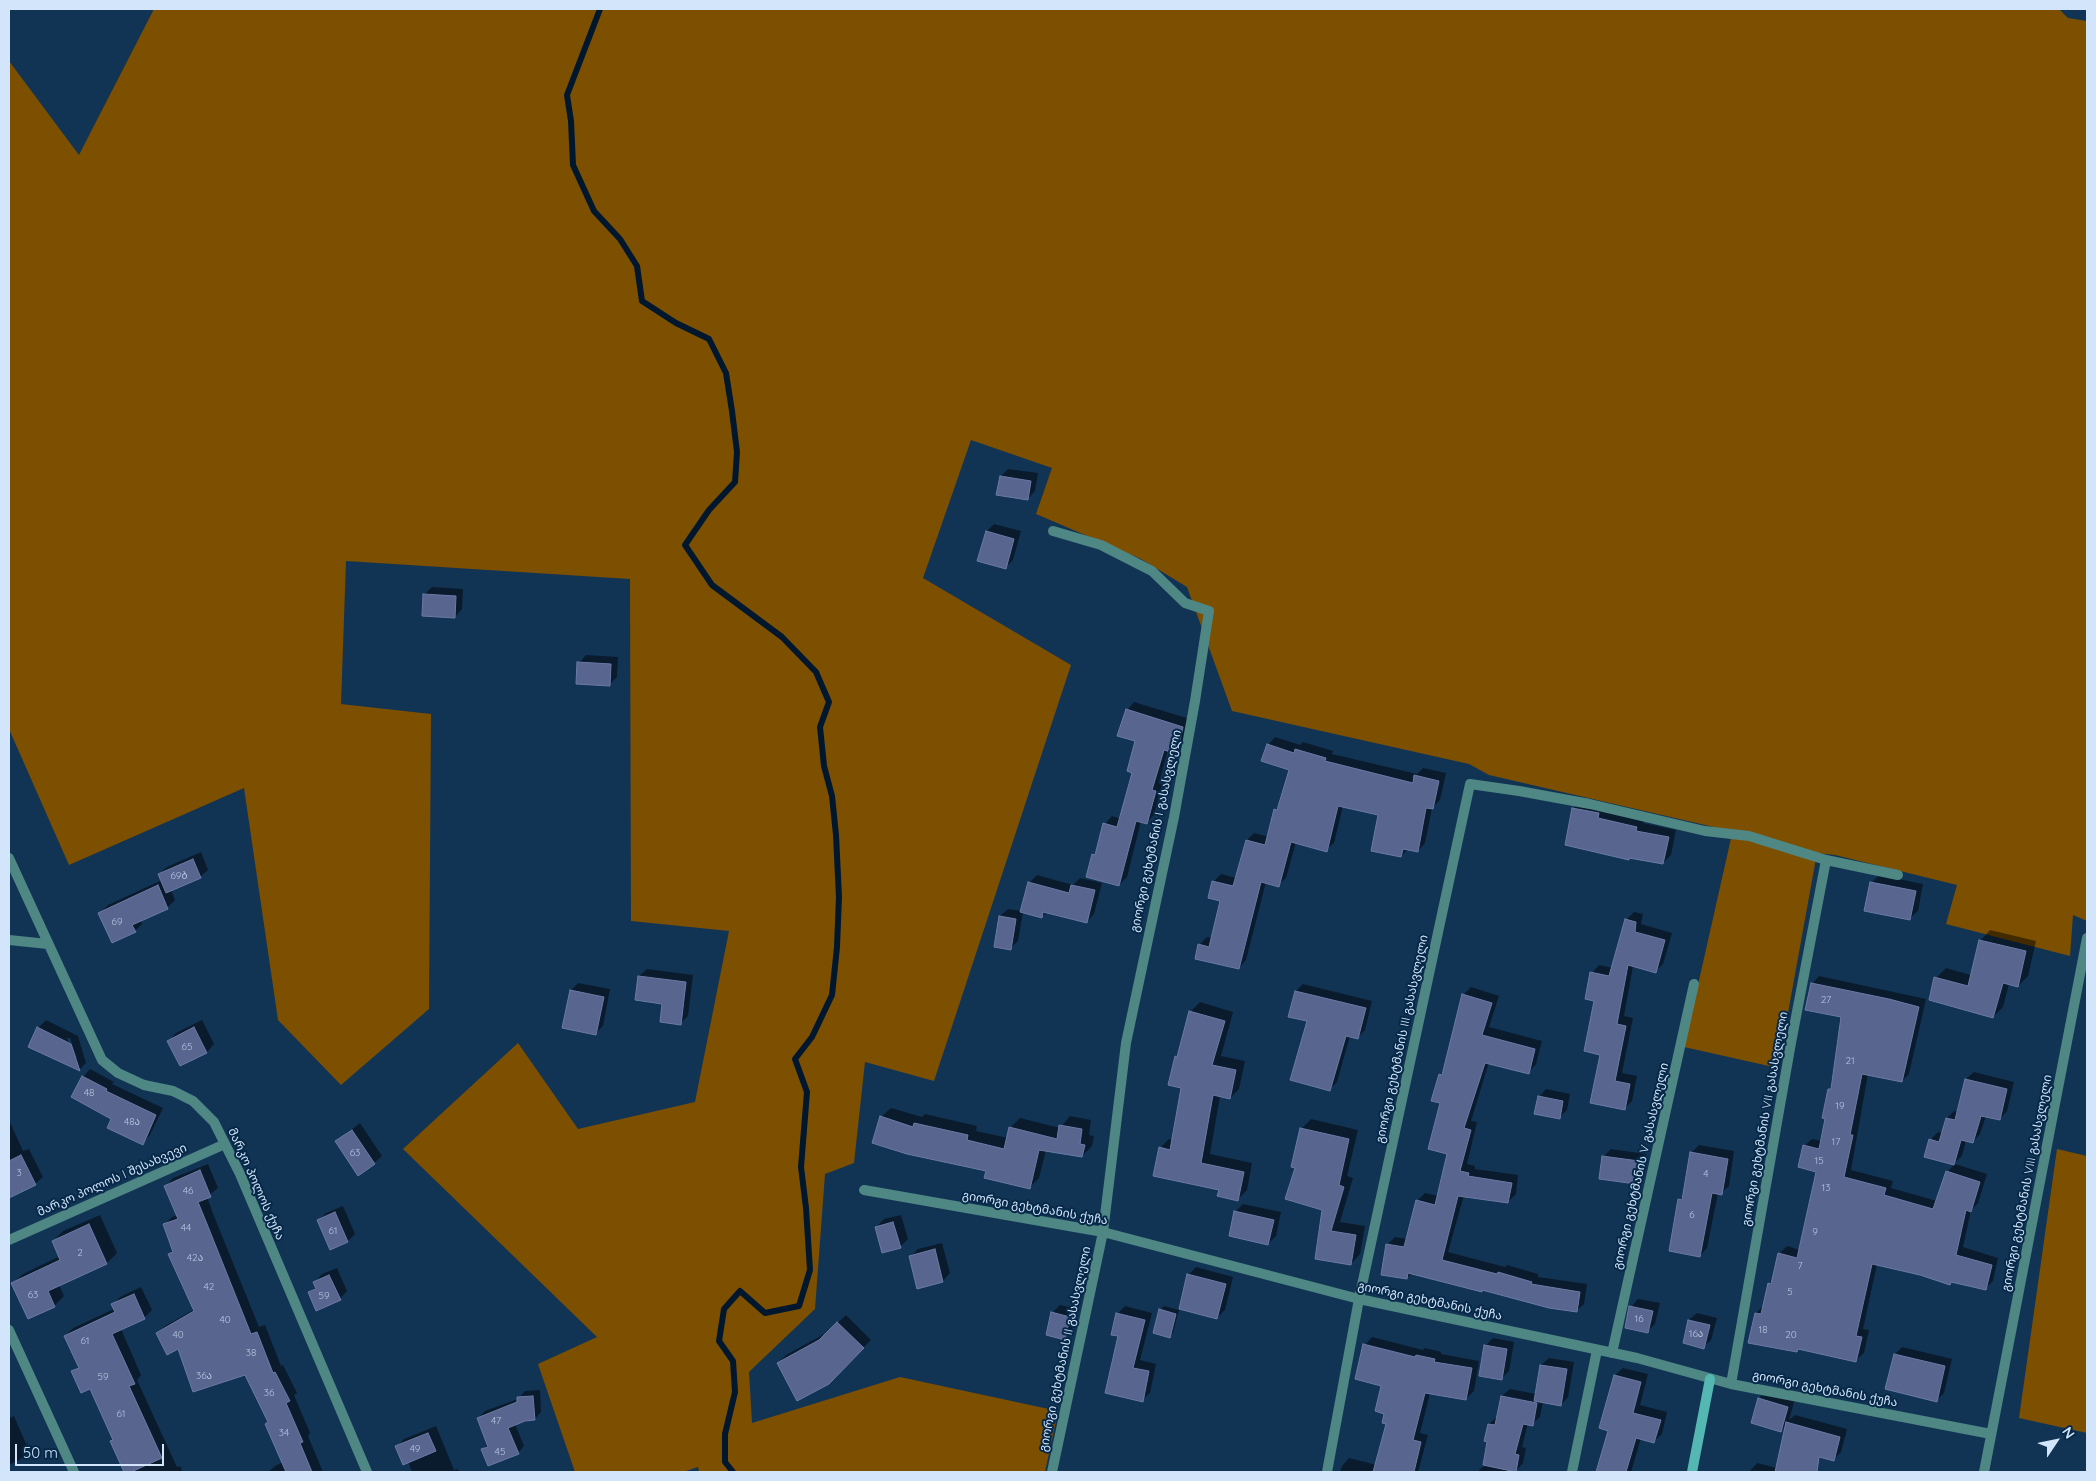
<!DOCTYPE html>
<html>
<head>
<meta charset="utf-8">
<style>
  body { margin:0 }
  #map { position:relative; width:2096px; height:1481px; overflow:hidden; background:#123454; font-family:Quicksand,sans-serif }
  canvas { display:block }
  .frame { position:absolute; inset:0; border:10px solid #d2e5fa; pointer-events:none }
  .north { position:absolute; left:2031px; top:1416px; width:50px; height:50px; -webkit-text-stroke:4px #072949; paint-order:stroke; rotate:56deg; font-size:14px; font-weight:700; line-height:20px; text-align:center; color:#d2e5fa }
  .north::after { content:''; display:block; margin:auto; width:18px; height:22px; background:#d2e5fa; clip-path:polygon(50% 0,100% 100%,50% 72%,0 100%) }
  .scale { position:absolute; left:15px; top:1444px; width:149px; height:22px; box-sizing:border-box; border:2px solid #d2e5fa; border-top:0; padding-left:6px; font-size:15px; line-height:18px; white-space:nowrap; color:#d2e5fa; -webkit-text-stroke:4px #072949; paint-order:stroke }
</style>
</head>
<body>
<div id="map">
<canvas width="2096" height="1481"></canvas>
<div class="frame"></div>
<div class="north">N</div>
<div class="scale">50 m</div>
</div>
<script>
const context = document.querySelector('canvas').getContext('2d');
context.lineJoin = 'round';
function fill(path, color) {
  context.fillStyle = color;
  context.fill(path, 'evenodd');
}
function shape(rows) {
  const path = new Path2D();
  for (const r of rows) {
    path.moveTo(r[0], r[1]);
    for (let i = 2; i < r.length; i += 2) path.lineTo(r[i], r[i + 1]);
  }
  return path;
}
function trace(path, color, width, dash) {
  context.strokeStyle = color;
  context.lineWidth = width;
  context.lineCap = dash ? 'butt' : 'round';
  context.setLineDash(dash || []);
  context.stroke(path);
}
function drawText(font, color, halo, rows, align = 'center') {
  context.font = font + ' Quicksand,"Noto Sans Georgian",sans-serif';
  context.lineWidth = 4;
  context.setLineDash([]);
  context.textBaseline = 'middle';
  context.strokeStyle = halo;
  context.fillStyle = color;
  for (const [text, x, y, turn = 0] of rows) {
    context.save();
    context.translate(x, y);
    context.rotate((+turn || 0) * Math.PI / 180);
    context.textAlign = isNaN(turn) ? turn : align;
    if (halo) context.strokeText(text, 0, 0);
    context.fillText(text, 0, 0);
    context.restore();
  }
}
const green = shape([
  [154,9,2059,9,2068,18,2087,21,2087,921,2073,915,2070,956,1946,924,1957,885,1835,855,1817,853,1778,1068,1684,1047,1732,834,1718,828,1489,775,1469,764,1232,711,1187,587,1141,559,1036,514,1052,468,971,440,923,578,1071,665,934,1081,865,1062,854,1163,825,1174,815,1309,749,1372,752,1423,900,1377,1058,1411,1045,1472,699,1472,698,1467,683,1472,575,1472,538,1364,597,1337,403,1149,518,1043,578,1129,695,1102,729,931,631,921,630,579,346,561,341,704,431,714,429,1009,341,1085,278,1020,244,788,69,865,9,729,9,61,79,155],
  [2057,1149,2087,1156,2087,1433,2019,1418]
]);
const shadow = shape([
  [1008,469,1038,473,1035,491,1028,499,1001,476],
  [994,524,1021,531,1013,560,1006,567,987,531],
  [432,587,463,589,462,609,455,617,424,595],
  [586,655,618,657,617,677,609,685,579,663],
  [1134,702,1190,719,1184,745,1177,753,1168,750,1159,783,1162,784,1154,815,1147,822,1141,821,1127,877,1119,885,1093,855,1098,850,1105,824,1112,816,1121,819,1134,772,1137,741,1127,710],
  [1275,737,1300,745,1303,742,1333,751,1332,754,1417,774,1423,768,1446,773,1440,800,1432,808,1425,843,1418,851,1408,849,1401,856,1379,815,1343,806,1334,843,1326,850,1296,842,1286,878,1278,885,1266,882,1246,960,1239,968,1199,945,1207,937,1212,938,1222,900,1213,882,1221,874,1236,878,1247,840,1254,833,1269,837,1275,810,1280,805,1290,769,1268,745],
  [1581,801,1644,820,1643,823,1676,830,1671,855,1663,863,1631,857,1628,859,1574,808],
  [201,852,208,870,200,877,171,890,175,900,168,907,141,920,142,924,135,931,100,913,108,905,162,880,159,874,167,867],
  [1037,875,1073,885,1080,878,1102,883,1094,914,1087,922,1047,912,1042,917,1023,912,1018,941,1010,949,1000,916,1008,909,1022,911,1029,883],
  [1879,875,1923,884,1918,911,1910,918,1871,883],
  [1634,912,1643,914,1641,924,1672,933,1663,964,1655,972,1633,966,1624,1016,1633,1018,1622,1073,1637,1076,1632,1101,1624,1109,1601,1054,1592,973,1599,965,1613,968,1626,920],
  [1990,930,2036,941,2028,976,2018,986,2009,984,2003,1007,1993,1017,1936,978,1946,968,1971,975,1980,941],
  [647,969,693,975,688,1016,680,1024,639,976],
  [1819,976,1926,999,1909,1074,1902,1081,1868,1074,1851,1170,1893,1181,1891,1188,1937,1201,1947,1172,1955,1164,1987,1174,1978,1203,1971,1210,1963,1247,1998,1258,1993,1281,1985,1289,1877,1264,1863,1329,1869,1330,1864,1353,1856,1360,1799,1348,1796,1351,1756,1313,1763,1306,1769,1284,1773,1280,1779,1254,1787,1246,1800,1250,1818,1171,1804,1146,1812,1139,1822,1141,1843,1016,1812,984],
  [578,983,610,989,603,1026,595,1034,571,990],
  [1303,984,1372,1001,1365,1030,1358,1037,1350,1036,1337,1082,1329,1090,1308,1020,1296,991],
  [1471,987,1499,996,1489,1027,1542,1041,1536,1064,1529,1072,1489,1062,1471,1121,1477,1122,1467,1164,1475,1166,1475,1169,1518,1175,1516,1194,1508,1202,1464,1195,1448,1252,1505,1267,1507,1265,1538,1274,1538,1277,1587,1284,1584,1304,1576,1311,1412,1273,1407,1278,1387,1245,1395,1237,1407,1239,1417,1201,1425,1193,1438,1196,1448,1153,1441,1103,1440,1075,1444,1071,1463,995],
  [1200,1002,1233,1012,1221,1056,1245,1061,1239,1089,1230,1098,1220,1096,1210,1154,1252,1163,1247,1190,1238,1199,1160,1148,1169,1139,1173,1140,1182,1087,1176,1057,1179,1054,1191,1011],
  [46,1020,78,1036,86,1063,79,1070,38,1028],
  [67,1038,70,1038,77,1058,74,1058],
  [202,1020,214,1044,207,1052,181,1065,169,1041,176,1033],
  [90,1069,114,1082,112,1084,163,1108,150,1135,143,1143,113,1119,83,1077],
  [1974,1072,2014,1082,2007,1111,2000,1119,1986,1116,1980,1134,1973,1142,1966,1140,1962,1156,1954,1163,1930,1140,1938,1132,1943,1133,1947,1118,1954,1111,1958,1112,1966,1079],
  [1546,1089,1570,1094,1567,1110,1559,1118,1539,1097],
  [891,1108,922,1117,925,1114,977,1126,976,1131,1008,1138,1011,1127,1020,1118,1060,1128,1070,1116,1091,1120,1089,1135,1094,1136,1092,1146,1082,1156,1046,1150,1039,1178,1029,1188,988,1170,881,1117],
  [1311,1119,1358,1130,1347,1176,1353,1178,1340,1222,1365,1226,1360,1254,1351,1264,1316,1258,1324,1209,1296,1167,1301,1129],
  [9,1120,23,1151,29,1149,43,1177,35,1184,9,1197],
  [360,1123,382,1156,374,1163,337,1141],
  [1699,1145,1734,1151,1729,1186,1721,1193,1718,1193,1707,1248,1700,1256,1680,1200,1685,1195,1691,1153],
  [1611,1149,1646,1154,1643,1175,1636,1183,1603,1157],
  [208,1164,218,1188,207,1197,214,1216,259,1327,265,1325,281,1366,283,1365,297,1393,294,1395,310,1433,308,1436,323,1472,268,1472,275,1466,283,1462,269,1422,246,1374,179,1347,157,1333,165,1326,195,1309,170,1254,174,1250,165,1224,172,1217,178,1215,166,1186,173,1178],
  [1243,1204,1281,1212,1276,1236,1268,1244,1235,1212],
  [343,1206,355,1234,348,1241,331,1249,319,1220,326,1213],
  [100,1215,117,1253,107,1263,59,1285,64,1296,54,1306,12,1284,23,1274,60,1256,53,1241,63,1231],
  [901,1215,908,1239,900,1247,876,1227,884,1219],
  [942,1243,950,1273,943,1281,918,1287,910,1257,918,1249],
  [1196,1267,1233,1277,1225,1310,1217,1318,1188,1275],
  [337,1268,347,1291,340,1299,310,1293,317,1286,315,1282,322,1274],
  [141,1287,152,1310,144,1318,121,1329,141,1375,137,1380,177,1467,180,1466,183,1472,125,1472,112,1442,114,1439,91,1387,73,1372,79,1366,65,1336,73,1328,114,1309,113,1304,120,1297],
  [1638,1299,1660,1303,1655,1324,1647,1332,1631,1307],
  [1060,1305,1077,1309,1072,1330,1065,1338,1052,1313],
  [1125,1306,1152,1313,1140,1360,1156,1364,1150,1393,1142,1400,1120,1335,1117,1314],
  [1164,1306,1179,1310,1173,1333,1170,1336,1160,1310],
  [1697,1313,1717,1318,1711,1340,1703,1347,1684,1342,1689,1320],
  [846,1315,871,1340,828,1383,778,1363,786,1355,828,1332],
  [1372,1337,1423,1350,1425,1348,1441,1352,1441,1354,1479,1361,1474,1391,1466,1399,1430,1393,1420,1433,1428,1435,1418,1472,1340,1472,1342,1466,1349,1458,1377,1465,1387,1423,1382,1385,1365,1345],
  [1493,1338,1514,1342,1509,1371,1501,1379,1485,1346],
  [1902,1347,1952,1359,1944,1393,1937,1400,1895,1354],
  [1549,1358,1574,1362,1568,1397,1561,1405,1543,1402,1540,1417,1532,1424,1528,1423,1522,1447,1526,1448,1523,1463,1515,1472,1477,1472,1484,1466,1489,1441,1489,1424,1497,1417,1502,1396,1510,1389,1536,1394,1541,1365],
  [1623,1368,1648,1374,1640,1405,1667,1412,1662,1434,1654,1441,1641,1438,1631,1472,1597,1472,1610,1430,1600,1427,1615,1375],
  [540,1390,541,1412,535,1419,515,1424,524,1446,518,1453,482,1450,488,1444,478,1418,485,1411,518,1399,525,1391],
  [1766,1391,1795,1399,1789,1420,1795,1415,1847,1429,1841,1452,1833,1460,1812,1454,1808,1472,1749,1472,1757,1463,1777,1468,1786,1425,1781,1431,1759,1398],
  [14,1416,29,1451,21,1459,9,1465,9,1418],
  [436,1426,454,1470,458,1469,459,1472,412,1472,408,1461,397,1447,404,1439]
]);
const stream = shape([
  [600,9,567,95,571,121,573,165,594,211,620,239,637,266,642,301,676,323,709,339,726,373,732,411,737,452,735,482,709,510,685,545,712,585,782,637,816,672,829,702,820,727,824,766,832,796,836,835,839,897,837,947,832,995,812,1037,795,1059,807,1092,801,1167,806,1208,810,1270,799,1306,765,1313,740,1291,724,1309,719,1341,733,1361,735,1392,725,1434,725,1462,733,1472]
]);
const building = shape([
  [1000,476,1031,481,1028,500,996,495,1000,476],
  [986,531,1014,539,1006,569,977,561,986,531],
  [423,594,456,596,455,618,422,616,423,594],
  [577,662,611,664,610,686,576,684,577,662],
  [1126,709,1183,727,1177,754,1164,750,1152,790,1156,791,1147,824,1136,821,1119,886,1086,877,1092,854,1095,855,1103,823,1117,827,1132,773,1127,771,1135,741,1117,736,1126,709],
  [1267,744,1294,753,1295,749,1326,758,1325,761,1413,783,1414,775,1439,781,1433,809,1426,808,1418,852,1403,849,1401,857,1371,851,1378,815,1338,806,1327,852,1291,842,1279,887,1261,882,1239,969,1195,959,1198,944,1209,947,1220,901,1208,898,1212,881,1233,886,1246,840,1265,845,1274,809,1277,810,1289,770,1261,761,1267,744],
  [1572,808,1599,813,1598,818,1637,827,1636,831,1669,837,1663,864,1629,858,1629,860,1565,845,1572,808],
  [193,859,201,878,166,893,158,874,193,859],
  [1028,882,1069,893,1071,885,1095,890,1087,923,1043,912,1042,918,1020,912,1028,882],
  [1870,882,1916,891,1910,920,1864,911,1870,882],
  [158,885,168,909,132,925,136,932,112,943,98,913,158,885],
  [999,916,1016,919,1011,950,994,947,999,916],
  [1625,919,1636,922,1635,932,1665,940,1656,973,1628,965,1617,1024,1626,1026,1615,1081,1630,1084,1625,1110,1590,1103,1600,1055,1584,1051,1594,1001,1585,999,1590,972,1609,976,1625,919],
  [1979,940,2026,951,2018,987,2003,983,1993,1018,1929,1000,1934,977,1968,986,1979,940],
  [638,976,686,982,681,1025,660,1022,662,1004,635,1000,638,976],
  [1811,983,1889,999,1919,1007,1902,1082,1862,1074,1850,1135,1853,1135,1844,1177,1886,1188,1884,1195,1933,1209,1946,1171,1980,1182,1971,1212,1966,1210,1956,1255,1992,1265,1986,1290,1951,1282,1950,1285,1920,1275,1872,1264,1856,1336,1862,1337,1856,1362,1798,1349,1797,1352,1748,1343,1755,1313,1761,1314,1768,1283,1771,1284,1778,1253,1797,1258,1816,1172,1798,1167,1803,1145,1819,1149,1825,1119,1822,1118,1828,1089,1831,1089,1841,1017,1805,1010,1811,983],
  [570,990,604,997,596,1035,562,1028,570,990],
  [1295,991,1366,1008,1358,1039,1346,1036,1330,1091,1290,1080,1307,1021,1288,1017,1295,991],
  [1462,994,1492,1003,1482,1035,1535,1049,1529,1074,1485,1063,1464,1128,1471,1130,1460,1171,1469,1173,1468,1176,1512,1183,1508,1203,1458,1196,1442,1260,1497,1274,1498,1272,1532,1282,1531,1284,1580,1292,1577,1312,1549,1308,1482,1290,1482,1292,1408,1273,1407,1279,1381,1275,1386,1244,1404,1247,1416,1200,1435,1205,1447,1154,1428,1149,1440,1103,1431,1101,1439,1074,1442,1075,1462,994],
  [1189,1011,1225,1021,1212,1065,1236,1070,1230,1099,1213,1095,1201,1163,1244,1172,1238,1201,1217,1196,1219,1190,1153,1176,1159,1147,1170,1150,1181,1088,1168,1085,1175,1056,1177,1057,1189,1011],
  [37,1027,71,1044,80,1071,28,1047,37,1027],
  [194,1027,207,1053,180,1066,167,1041,194,1027],
  [82,1076,107,1089,106,1091,156,1115,143,1145,107,1128,111,1119,71,1097,82,1076],
  [1965,1079,2007,1089,2000,1120,1981,1116,1973,1143,1961,1140,1954,1165,1924,1157,1929,1139,1939,1142,1946,1118,1955,1120,1965,1079],
  [1538,1096,1563,1101,1560,1119,1534,1114,1538,1096],
  [880,1116,913,1127,914,1123,968,1135,967,1140,1004,1149,1009,1127,1057,1139,1059,1125,1082,1129,1080,1144,1085,1145,1082,1157,1039,1150,1030,1189,984,1178,986,1171,907,1154,872,1143,880,1116],
  [1300,1128,1349,1139,1339,1185,1344,1187,1331,1231,1356,1235,1351,1265,1315,1259,1322,1210,1285,1199,1295,1168,1291,1167,1300,1128],
  [352,1130,375,1164,358,1176,335,1141,352,1130],
  [1690,1152,1728,1159,1722,1195,1712,1193,1700,1257,1669,1251,1678,1199,1682,1200,1690,1152],
  [21,1155,36,1185,9,1198,9,1161,21,1155],
  [1602,1156,1639,1161,1636,1184,1599,1179,1602,1156],
  [200,1170,211,1197,198,1202,207,1224,251,1334,257,1332,273,1373,275,1372,290,1401,286,1403,303,1442,300,1443,312,1472,286,1472,265,1424,268,1422,245,1375,193,1392,178,1349,167,1355,156,1333,194,1311,168,1254,173,1252,163,1224,178,1219,164,1186,200,1170],
  [1234,1211,1274,1220,1268,1245,1229,1236,1234,1211],
  [335,1212,348,1242,330,1250,317,1220,335,1212],
  [893,1222,901,1248,882,1253,875,1227,893,1222],
  [89,1224,107,1264,48,1291,55,1307,28,1319,11,1283,60,1260,52,1241,89,1224],
  [935,1249,943,1282,917,1289,909,1256,935,1249],
  [1187,1274,1226,1284,1217,1319,1179,1309,1187,1274],
  [329,1275,341,1300,316,1311,308,1292,316,1289,313,1282,329,1275],
  [134,1294,145,1319,112,1334,135,1384,129,1386,162,1458,131,1472,124,1472,110,1441,113,1440,90,1389,81,1393,71,1371,79,1368,64,1336,115,1312,111,1304,134,1294],
  [1629,1306,1653,1311,1648,1333,1625,1328,1629,1306],
  [1159,1309,1176,1314,1170,1338,1153,1333,1159,1309],
  [1051,1312,1070,1317,1065,1340,1046,1335,1051,1312],
  [1116,1313,1145,1320,1133,1368,1149,1371,1143,1402,1105,1393,1118,1336,1111,1335,1116,1313],
  [1688,1320,1710,1325,1704,1349,1683,1343,1688,1320],
  [837,1322,864,1348,829,1384,797,1401,777,1363,819,1340,837,1322],
  [1363,1344,1415,1357,1416,1355,1435,1359,1434,1362,1472,1368,1466,1400,1425,1393,1413,1440,1421,1442,1414,1472,1373,1472,1386,1424,1382,1423,1384,1414,1375,1411,1381,1386,1355,1379,1363,1344],
  [1484,1345,1507,1349,1502,1380,1479,1376,1484,1345],
  [1894,1354,1945,1366,1937,1402,1885,1389,1894,1354],
  [1540,1365,1567,1369,1561,1406,1534,1401,1540,1365],
  [1614,1375,1641,1382,1633,1413,1661,1420,1654,1443,1636,1438,1626,1472,1596,1472,1608,1431,1599,1428,1614,1375],
  [533,1396,535,1420,525,1421,508,1428,519,1454,488,1466,481,1449,488,1447,477,1418,517,1402,517,1397,533,1396],
  [1501,1396,1537,1403,1533,1426,1523,1424,1515,1454,1519,1455,1516,1472,1483,1465,1487,1442,1484,1441,1488,1424,1495,1425,1501,1396],
  [1758,1398,1788,1407,1781,1432,1751,1423,1758,1398],
  [1786,1422,1840,1437,1834,1461,1819,1457,1817,1472,1775,1472,1786,1422],
  [428,1433,436,1451,403,1465,395,1446,428,1433]
]);
const street = shape([
  [9,858,102,1060,118,1073,144,1085,173,1091,193,1101,214,1122,240,1174,367,1472],
  [9,940,48,944],
  [864,1190,1103,1232,1359,1299,1637,1358,1731,1384,1991,1434],
  [9,1240,225,1144],
  [9,1330,74,1472],
  [1612,1353,1694,984],
  [1731,1384,1791,1043,1826,860],
  [1052,1472,1103,1232,1126,1043,1174,817,1195,701,1209,611,1185,603,1152,571,1101,545,1053,531],
  [1327,1472,1359,1299,1470,784,1519,791,1590,804,1705,831,1749,836,1826,860,1898,875],
  [1572,1472,1597,1350],
  [1984,1472,2087,938]
]);
const secondary = shape([
  [1692,1472,1710,1379]
]);
const numberNames = [
  ["69ბ",179,876],
  ["69",117,922],
  ["27",1826,1000],
  ["65",187,1047],
  ["21",1850,1061],
  ["48",89,1093],
  ["19",1840,1106],
  ["48ა",132,1122],
  ["17",1836,1142],
  ["63",355,1153],
  ["15",1819,1161],
  ["3",19,1173],
  ["4",1706,1174],
  ["13",1826,1188],
  ["46",188,1191],
  ["6",1692,1215],
  ["44",186,1228],
  ["61",333,1231],
  ["9",1815,1232],
  ["2",80,1253],
  ["42ა",195,1258],
  ["7",1800,1266],
  ["42",209,1287],
  ["5",1790,1292],
  ["63",33,1295],
  ["59",324,1296],
  ["16",1639,1319],
  ["40",225,1320],
  ["18",1763,1330],
  ["16ა",1696,1334],
  ["40",178,1335],
  ["20",1791,1335],
  ["61",85,1341],
  ["38",251,1353],
  ["36ა",204,1376],
  ["59",103,1377],
  ["36",269,1393],
  ["61",121,1414],
  ["47",496,1421],
  ["34",284,1433],
  ["49",415,1449],
  ["45",500,1452]
];
const streetNames = [
  ["გიორგი გეხტმანის I გასასვლელი",1156,831,-78],
  ["გიორგი გეხტმანის III გასასვლელი",1402,1039,-78],
  ["გიორგი გეხტმანის VII გასასვლელი",1765,1119,-80],
  ["გიორგი გეხტმანის V გასასვლელი",1641,1166,-77],
  ["მარკო პოლოს I შესახვევი",112,1180,-24],
  ["გიორგი გეხტმანის VIII გასასვლელი",2027,1183,-79],
  ["მარკო პოლოს ქუჩა",256,1184,66],
  ["გიორგი გეხტმანის ქუჩა",1035,1208,10],
  ["გიორგი გეხტმანის ქუჩა",1430,1301,12],
  ["გიორგი გეხტმანის II გასასვლელი",1065,1349,-78],
  ["გიორგი გეხტმანის ქუჩა",1825,1389,11]
];
fill(green, '#7d4f01');
fill(shadow, '#0007');
trace(stream, '#01172e', 6);
fill(building, '#57658f');
trace(building, '#6c7aa6', 1);
trace(street, '#4e8784', 10);
trace(secondary, '#55b7b1', 10);
drawText('10px', '#b3c5df', null, numberNames);
drawText('12px', '#d2e5fa', '#072949', streetNames);
</script>
</body>
</html>
